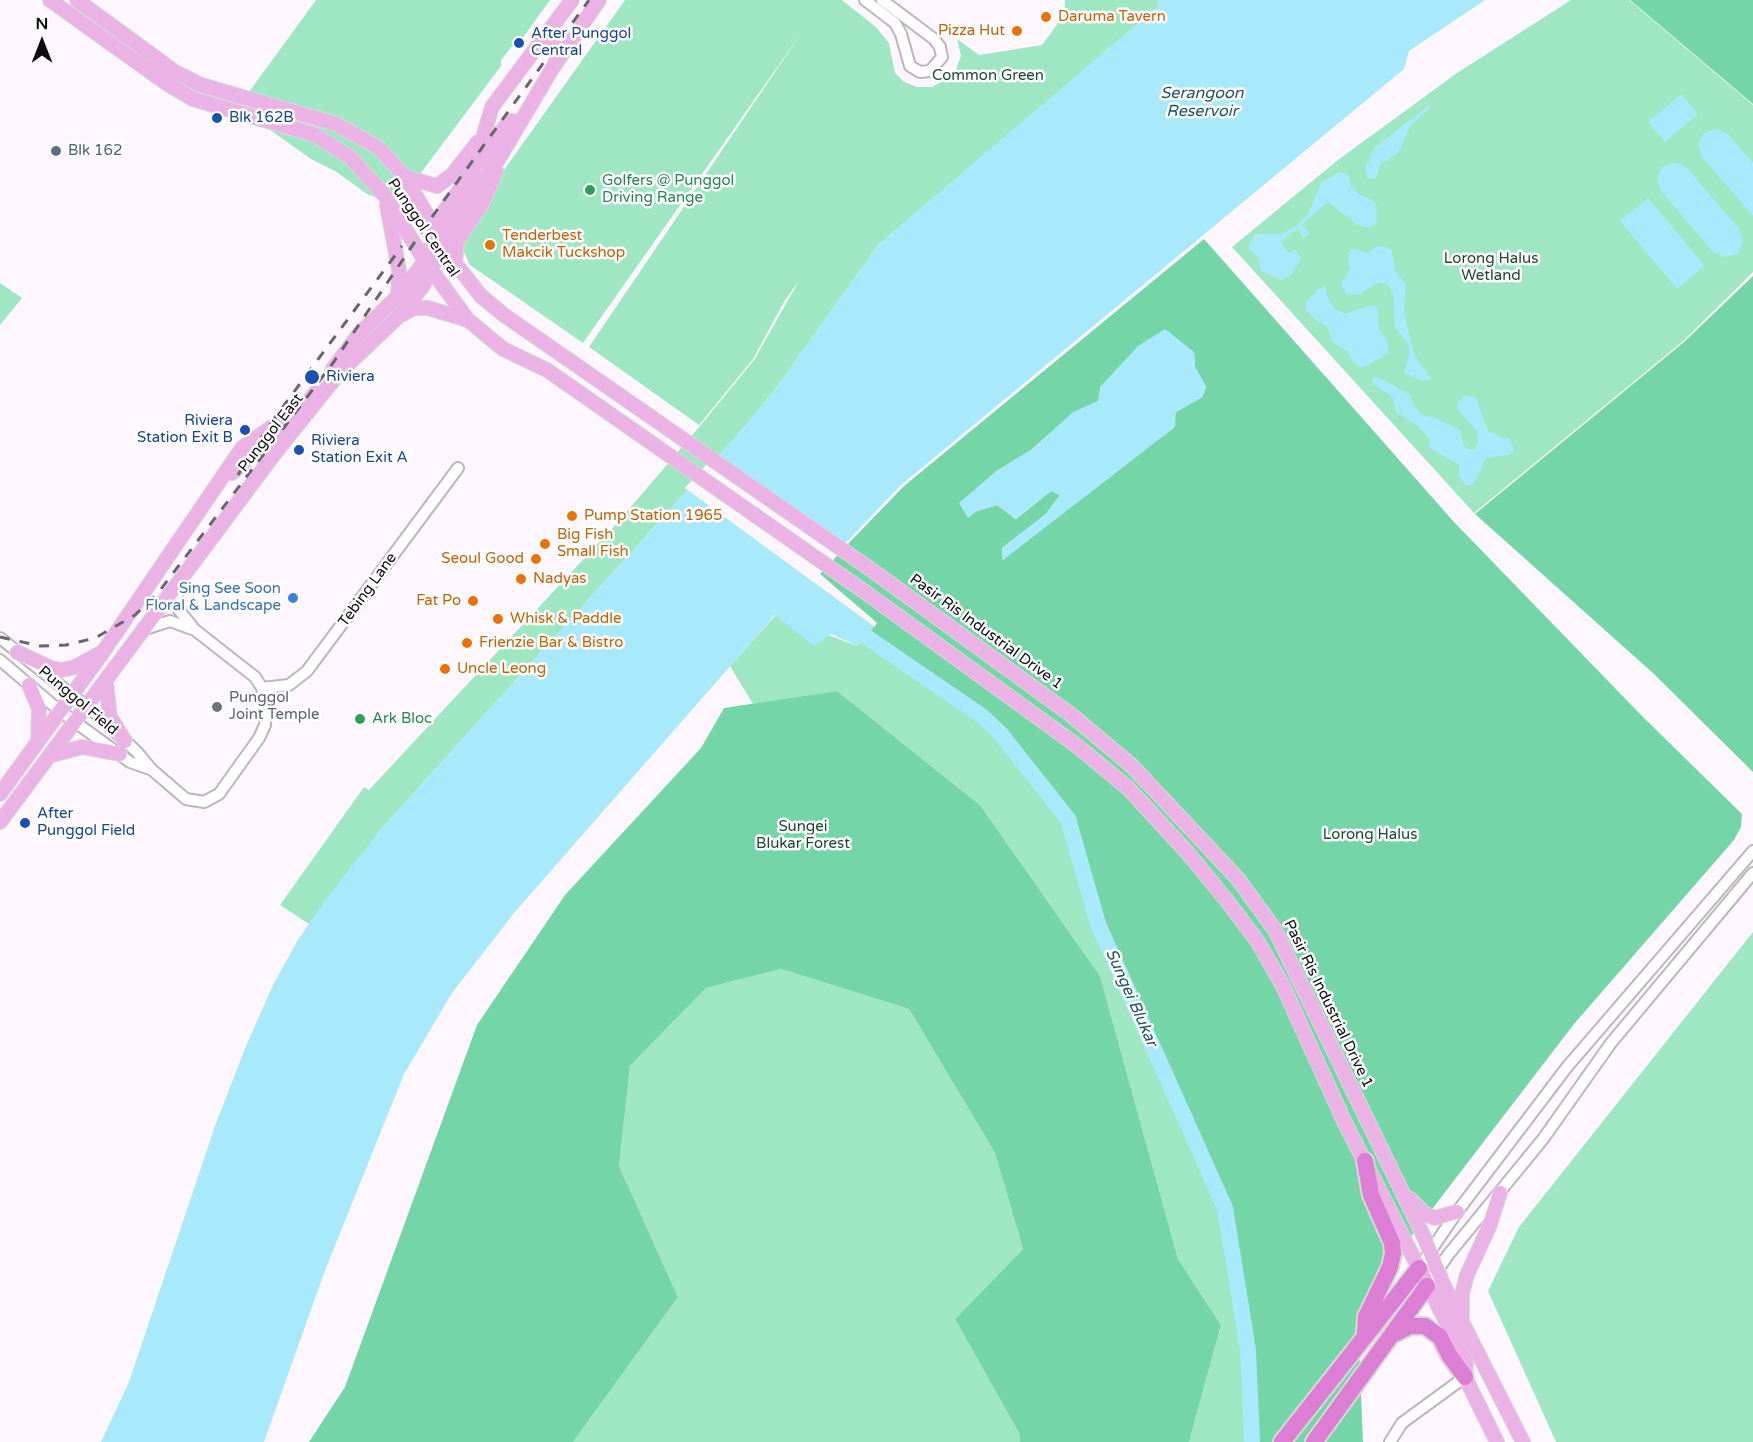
<!DOCTYPE html>
<html>
<head>
<meta charset="utf-8">
<style>
  body { margin:0 }
  #map { position:relative; width:1753px; height:1442px; overflow:hidden; background:#fef7ff; font-family:"Varela Round",sans-serif }
  canvas { display:block }
  .north { position:absolute; left:12px; top:12px; width:60px; height:60px; -webkit-text-stroke:4px #fff; paint-order:stroke; rotate:0deg; font-size:16px; font-weight:700; line-height:24px; text-align:center; color:#0e0b0e }
  .north::after { content:''; display:block; margin:auto; width:21px; height:27px; background:#0e0b0e; clip-path:polygon(50% 0,100% 100%,50% 72%,0 100%) }
</style>
</head>
<body>
<div id="map">
<canvas width="1753" height="1442"></canvas>
<div class="north">N</div>
</div>
<script>
const context = document.querySelector('canvas').getContext('2d');
context.lineJoin = 'round';
function fill(path, color) {
  context.fillStyle = color;
  context.fill(path, 'evenodd');
}
function shape(rows) {
  const path = new Path2D();
  for (const r of rows) {
    path.moveTo(r[0], r[1]);
    for (let i = 2; i < r.length; i += 2) path.lineTo(r[i], r[i + 1]);
  }
  return path;
}
function trace(path, color, width, dash) {
  context.strokeStyle = color;
  context.lineWidth = width;
  context.lineCap = dash ? 'butt' : 'round';
  context.setLineDash(dash || []);
  context.stroke(path);
}
function drawText(font, color, halo, rows, align = 'center') {
  context.font = font + ' "Varela Round",sans-serif';
  context.lineWidth = 5;
  context.setLineDash([]);
  context.textBaseline = 'middle';
  context.strokeStyle = halo;
  context.fillStyle = color;
  for (const [text, x, y, turn = 0] of rows) {
    context.save();
    context.translate(x, y);
    context.rotate((+turn || 0) * Math.PI / 180);
    context.textAlign = isNaN(turn) ? turn : align;
    if (halo) context.strokeText(text, 0, 0);
    context.fillText(text, 0, 0);
    context.restore();
  }
}
const green = shape([
  [316,0,550,0,522,39,517,40,501,60,501,66,411,186,399,197,383,200,367,194,335,171,311,159,238,107],
  [625,0,842,0,876,27,889,43,895,73,904,82,917,87,932,87,954,75,961,56,957,39,979,55,1042,45,1064,15,1065,0,1166,0,878,245,779,384,748,423,382,828,309,924,280,905,364,787,369,790,618,522,700,426,754,360,799,281,785,300,753,359,699,425,589,347,802,32,583,343,470,265,461,246,462,229],
  [1571,0,1629,0,1753,105,1753,272,1682,342,1474,513,1232,247,1338,160,1457,73],
  [0,283,22,298,0,325],
  [776,615,857,646,874,624,1001,696,1074,784,1243,1191,1270,1442,1189,1442,1221,1325,1178,1259,1100,976,980,805,837,691,753,704,730,666],
  [1753,932,1753,1442,1556,1442,1488,1291,1519,1227],
  [781,969,909,1009,995,1153,1023,1249,955,1319,1019,1433,1020,1442,573,1442,678,1297,619,1166,630,1066,706,988]
]);
const forest = shape([
  [1630,0,1753,0,1753,104],
  [1204,239,1454,522,1642,716,1742,814,1741,827,1734,840,1574,1024,1380,1277,1358,1322,1363,1442,1259,1442,1255,1348,1232,1209,1104,921,1075,815,1003,726,988,711,870,633,877,623,819,574,904,486],
  [1138,346,1194,352,1195,367,1206,387,1202,397,1176,412,1003,560,1002,548,1046,514,1060,495,1051,491,1016,519,997,505,977,511,995,472,1031,450,1073,413,1098,401],
  [1753,276,1753,772,1654,674,1475,514,1684,342],
  [837,691,980,805,1100,976,1178,1259,1221,1325,1189,1442,1020,1442,1019,1433,955,1319,1023,1249,995,1153,909,1009,781,969,706,988,630,1066,619,1166,678,1297,573,1442,309,1442,345,1387,477,1025,565,895,701,748,724,708]
]);
const water = shape([
  [1158,0,1485,0,1409,51,1404,69,901,485,816,574,874,624,857,646,831,634,814,646,775,615,514,913,452,993,404,1074,324,1273,264,1442,101,1442,129,1382,215,1126,246,1046,274,983,298,940,326,899,382,828,748,423,779,384,878,245,1157,7],
  [1681,94,1698,114,1665,142,1648,122],
  [1430,105,1431,107,1411,125,1398,153,1381,164,1375,179,1367,178,1365,169,1375,147],
  [1716,129,1728,134,1753,163,1753,216,1702,157,1698,145,1704,133],
  [1675,162,1687,168,1739,229,1743,241,1738,253,1725,257,1713,252,1661,191,1657,178,1662,167],
  [1339,172,1348,174,1352,188,1359,194,1372,200,1377,206,1376,223,1369,228,1358,225,1328,202,1302,224,1310,234,1304,238,1297,229,1280,242,1289,253,1295,249,1301,258,1291,275,1282,280,1261,271,1259,259,1248,247,1251,240,1256,234,1282,234,1295,227,1308,214,1321,183],
  [1648,198,1705,266,1677,289,1620,221],
  [1384,246,1392,250,1395,271,1406,284,1404,311,1410,339,1416,358,1431,379,1423,381,1404,373,1409,356,1409,345,1395,327,1393,295,1389,285,1378,283,1358,295,1346,294,1341,284,1350,269,1348,253,1352,249,1368,253,1373,248],
  [1325,286,1328,298,1334,308,1345,314,1368,306,1377,307,1379,329,1388,342,1388,354,1362,368,1353,363,1348,352,1332,341,1327,326,1317,321,1306,310,1306,302,1318,289],
  [1165,329,1194,352,1195,367,1206,386,1202,397,1176,412,1175,427,1003,560,1002,548,1046,514,1060,495,1051,491,1015,519,997,505,977,511,968,518,959,503,995,472,1031,450,1073,412,1098,401,1100,387,1138,346],
  [1377,377,1410,394,1412,403,1421,415,1433,417,1460,430,1463,444,1467,449,1473,450,1478,443,1477,431,1457,409,1459,401,1465,395,1476,398,1488,431,1502,438,1509,438,1514,450,1509,455,1486,458,1474,483,1466,486,1459,476,1459,465,1430,448,1429,439,1418,426,1396,412,1392,396,1373,384,1372,379]
]);
const pier = shape([
  [714,456,845,547,820,574,876,622,875,627,685,488]
]);
const river = shape([
  [865,636,982,716,1000,733,1068,819,1098,924,1225,1208,1248,1350,1252,1442]
]);
const minor = shape([
  [865,0,895,23,901,34,910,66,920,72,930,71,942,57,940,47,934,39,882,0],
  [145,629,170,621,192,629],
  [0,638,95,713,137,752,151,769,186,799,204,802,219,794,259,738,265,725,266,707,262,688,255,677,195,630,179,610,176,587],
  [0,660,60,711,130,762,150,769],
  [262,688,289,685,307,671,458,468],
  [1419,1268,1457,1212,1567,1067,1753,851],
  [1427,1286,1448,1255,1543,1139,1611,1043,1753,873],
  [1390,1442,1402,1423,1465,1377]
]);
const major = shape([
  [50,0,166,83,193,99,315,135,351,158,385,196,425,261,468,320,503,349,547,370,865,592,1076,745,1128,788,1187,852,1228,902,1258,942,1283,986,1344,1121,1456,1341,1466,1362,1465,1377,1497,1442],
  [77,0,175,72,201,85,336,124,379,148,405,177,455,263,481,296,504,315,873,571,1070,714,1132,766,1238,879,1275,930,1425,1239,1444,1286,1523,1442],
  [534,51,542,46,554,45,559,52,555,64],
  [479,162,507,124,512,121,519,123],
  [405,177,437,186,452,175,478,142],
  [387,206,399,270,398,296],
  [455,263,457,241,482,204,496,171],
  [401,315,414,308,428,308,468,320],
  [332,370,359,334,398,296,425,261,445,210,473,171,492,107,572,0],
  [232,473,293,421],
  [17,652,51,668,62,670,75,667,99,654],
  [106,683,110,717,125,741],
  [29,685,39,709,38,742],
  [52,755,82,747,120,754],
  [0,794,103,652,242,448,309,401,315,393],
  [0,822,272,457,340,372,397,318,423,286,452,224,498,160,552,69,599,0],
  [1410,1199,1425,1214,1435,1218,1457,1212],
  [1462,1318,1462,1294,1467,1275,1489,1227,1500,1193]
]);
const highway = shape([
  [1365,1161,1371,1195,1392,1243,1393,1254,1390,1267,1366,1317,1365,1333],
  [1392,1335,1410,1326,1425,1326,1440,1337,1449,1355,1465,1377],
  [1282,1442,1419,1268],
  [1314,1442,1427,1286]
]);
const rail = shape([
  [238,475,268,427,402,246],
  [0,637,40,646,66,645,95,638,135,615,158,593,333,363,429,221,589,0]
]);
const markers = [
  [1046,17,6,"#e8710a"],
  [1017,31,6,"#e8710a"],
  [519,43,6,"#1a4fb4"],
  [217,118,6,"#1a4fb4"],
  [56,151,6,"#5c6f8a"],
  [590,190,6,"#2e9e5b"],
  [490,245,6,"#e8710a"],
  [312,377,8,"#1a4fb4"],
  [245,430,6,"#1a4fb4"],
  [299,450,6,"#1a4fb4"],
  [572,516,6,"#e8710a"],
  [545,544,6,"#e8710a"],
  [536,559,6,"#e8710a"],
  [521,579,6,"#e8710a"],
  [293,598,6,"#3f7fe0"],
  [473,601,6,"#e8710a"],
  [498,619,6,"#e8710a"],
  [467,643,6,"#e8710a"],
  [445,669,6,"#e8710a"],
  [217,707,6,"#6b7280"],
  [360,719,6,"#2e9e5b"],
  [25,823,6,"#1a4fb4"]
];
const foodNames = [
  ["Daruma Tavern",1058,17],
  ["Pizza Hut",1005,31,"right"],
  ["Tenderbest",502,236],
  ["Makcik Tuckshop",502,253],
  ["Pump Station 1965",584,516],
  ["Big Fish",557,535],
  ["Small Fish",557,552],
  ["Seoul Good",524,559,"right"],
  ["Nadyas",533,579],
  ["Fat Po",461,601,"right"],
  ["Whisk & Paddle",510,619],
  ["Frienzie Bar & Bistro",479,643],
  ["Uncle Leong",457,669]
];
const transitNames = [
  ["After Punggol",531,34],
  ["Central",531,51],
  ["Blk 162B",229,118],
  ["Riviera",326,377],
  ["Riviera",233,421,"right"],
  ["Station Exit B",233,438,"right"],
  ["Riviera",311,441],
  ["Station Exit A",311,458],
  ["After",37,814],
  ["Punggol Field",37,831]
];
const parkNames = [
  ["Common Green",988,76],
  ["Lorong Halus",1491,259],
  ["Wetland",1491,276],
  ["Sungei",803,827],
  ["Blukar Forest",803,844],
  ["Lorong Halus",1370,835]
];
const serviceNames = [
  ["Blk 162",68,151]
];
const leisureNames = [
  ["Golfers @ Punggol",602,181],
  ["Driving Range",602,198],
  ["Ark Bloc",372,719]
];
const streetNames = [
  ["Punggol Central",423,228,56],
  ["Punggol East",271,433,-52],
  ["Tebing Lane",368,590,-54],
  ["Pasir Ris Industrial Drive 1",986,632,36],
  ["Punggol Field",78,701,40],
  ["Pasir Ris Industrial Drive 1",1328,1004,64]
];
const shopNames = [
  ["Sing See Soon",281,589],
  ["Floral & Landscape",281,606]
];
const worshipNames = [
  ["Punggol",229,698],
  ["Joint Temple",229,715]
];
const waterNames = [
  ["Serangoon",1202,94],
  ["Reservoir",1202,112],
  ["Sungei Blukar",1131,998,66]
];
fill(green, '#9fe7c2');
fill(forest, '#74d6a6');
fill(water, '#a9e9fc');
fill(pier, '#fef7ff');
trace(river, '#a9e9fc', 16);
trace(minor, '#bdb5be', 14);
trace(major, '#d8d8d8', 16);
trace(highway, '#d8d8d8', 20);
trace(minor, '#fff', 10);
trace(major, '#ebb2e6', 14);
trace(highway, '#dd7ed5', 16);
trace(rail, '#6a656a', 3, [10, 10]);
for (const [x, y, r, color] of markers) {
  const dot = new Path2D();
  dot.arc(x, y, r, 0, 2 * Math.PI);
  context.fillStyle = color;
  context.fill(dot);
  trace(dot, '#fff', 2);
}
drawText('15px', '#c56008', '#fff', foodNames, 'left');
drawText('15px', '#164399', '#fff', transitNames, 'left');
drawText('15px', '#1c4632', '#fff', parkNames);
drawText('15px', '#4e5e75', '#fff', serviceNames, 'left');
drawText('15px', '#27864d', '#fff', leisureNames, 'left');
drawText('15px', '#0e0b0e', '#fff', streetNames);
drawText('15px', '#366cbe', '#fff', shopNames, 'right');
drawText('15px', '#5b616d', '#fff', worshipNames, 'left');
drawText('italic 16px', '#205461', '#fff', waterNames);
</script>
</body>
</html>
